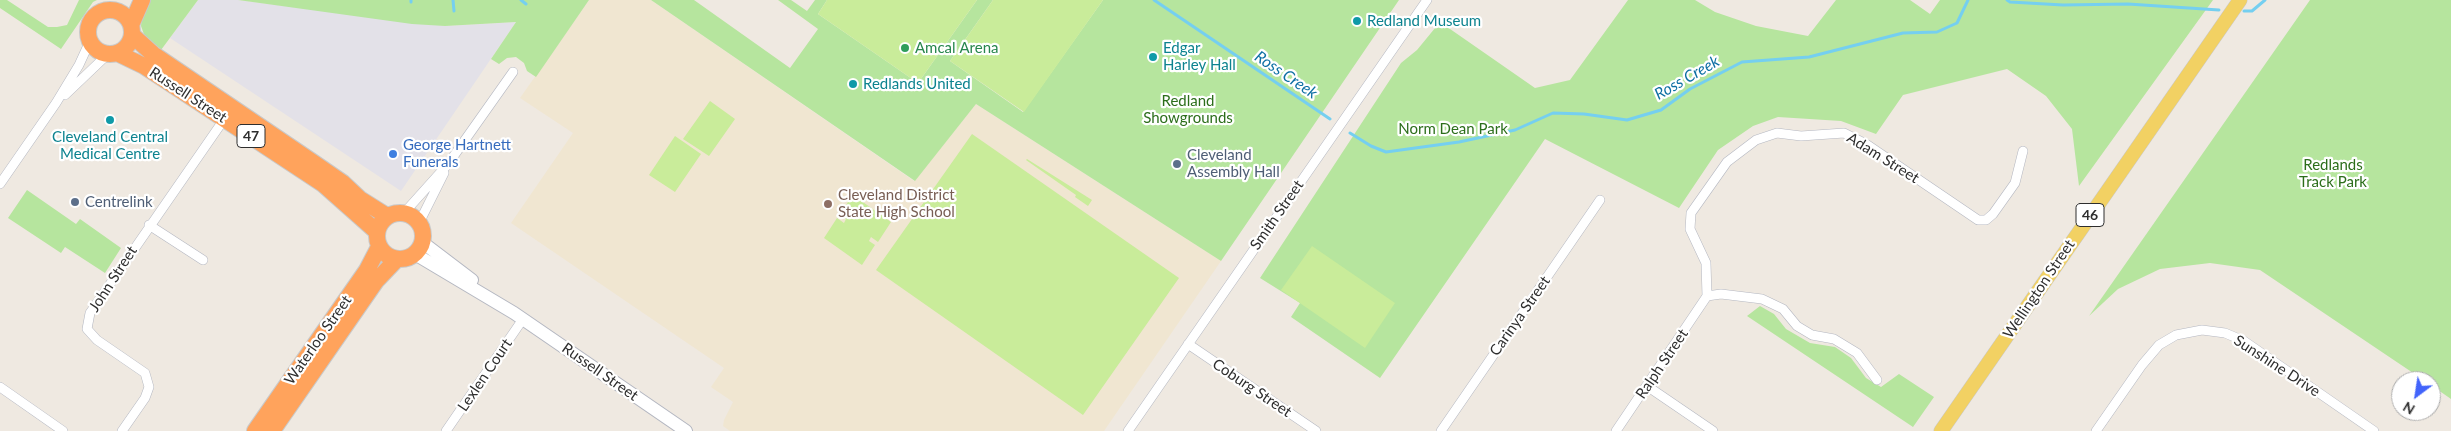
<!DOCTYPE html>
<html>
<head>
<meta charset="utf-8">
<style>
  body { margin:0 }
  #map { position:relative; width:2451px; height:431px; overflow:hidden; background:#efe9e1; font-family:Lato,sans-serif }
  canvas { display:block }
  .north { position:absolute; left:2391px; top:371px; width:50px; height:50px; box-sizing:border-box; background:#fff; border:1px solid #ababab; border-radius:50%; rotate:211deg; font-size:14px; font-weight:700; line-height:20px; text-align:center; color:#2e2e2e }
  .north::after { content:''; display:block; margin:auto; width:18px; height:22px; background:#4264fb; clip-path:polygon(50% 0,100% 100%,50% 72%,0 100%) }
</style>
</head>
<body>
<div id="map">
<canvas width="2451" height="431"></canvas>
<div class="north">N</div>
</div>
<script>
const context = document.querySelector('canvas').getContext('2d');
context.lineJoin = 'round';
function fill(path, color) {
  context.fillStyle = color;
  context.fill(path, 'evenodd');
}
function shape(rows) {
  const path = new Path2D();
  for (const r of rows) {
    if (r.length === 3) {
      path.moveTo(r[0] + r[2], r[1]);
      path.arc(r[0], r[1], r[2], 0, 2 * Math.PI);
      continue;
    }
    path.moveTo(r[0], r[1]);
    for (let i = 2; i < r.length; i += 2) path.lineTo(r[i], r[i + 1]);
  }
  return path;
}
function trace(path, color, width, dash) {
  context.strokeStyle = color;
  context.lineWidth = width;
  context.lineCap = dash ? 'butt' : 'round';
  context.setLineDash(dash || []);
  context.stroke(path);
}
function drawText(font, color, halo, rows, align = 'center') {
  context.font = font + ' Lato,sans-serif';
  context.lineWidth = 4.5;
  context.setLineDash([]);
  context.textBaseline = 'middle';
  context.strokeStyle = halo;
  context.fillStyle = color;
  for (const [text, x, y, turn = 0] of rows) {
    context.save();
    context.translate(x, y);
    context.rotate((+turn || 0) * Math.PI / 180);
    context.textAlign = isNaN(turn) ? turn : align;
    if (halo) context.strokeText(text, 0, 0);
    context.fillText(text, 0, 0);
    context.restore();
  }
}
const industrial = shape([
  [198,0,238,0,445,26,516,22,401,191,170,38]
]);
const education = shape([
  [589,0,651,0,914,181,976,104,1221,261,1104,431,730,431,723,426,724,420,733,402,711,387,724,368,511,223,573,133,520,98]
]);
const green = shape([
  [0,0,7,0,48,27,57,27,67,25,79,0,97,0,93,2,61,49,0,8],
  [150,0,198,0,161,50,146,40,141,26,142,11],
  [238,0,589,0,536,77,527,71,524,63,516,57,507,58,499,64,491,59,516,22,445,26,412,24],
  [651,0,694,0,790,68,818,29,778,0,791,0,807,11,815,0,827,0,818,14,918,83,977,0,993,0,950,61,1023,112,1103,0,1399,0,1221,261,976,104,915,181],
  [1628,0,1695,0,1715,12,1756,26,1808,36,1836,0,1910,0,1930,14,1940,0,2213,0,2079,186,2072,129,2046,96,2007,69,1903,95,1876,134,1841,121,1778,117,1753,126,1718,150,1679,208,1545,139,1380,378,1291,317,1300,303,1260,278,1401,63,1417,50,1440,22,1535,88,1570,80],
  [2310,0,2451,0,2451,399,2431,385,2431,381,2425,381,2260,270,2210,263,2160,269,2118,289,2089,316],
  [27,190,76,224,80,219,121,248,105,273,65,247,61,253,8,218],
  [1760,306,1774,314,1786,329,1810,343,1835,347,1851,358,1866,378,1881,387,1899,374,1934,397,1913,427,1747,316]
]);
const pitch = shape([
  [827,0,977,0,918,83,818,14],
  [993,0,1103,0,1024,112,950,61],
  [710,101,735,119,709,156,683,139],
  [972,134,1179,278,1083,415,876,270],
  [675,136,701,154,675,192,649,175],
  [1027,159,1092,200,1088,206,1075,197,1076,195,1026,160],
  [853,195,891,222,878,242,871,237,869,241,875,245,862,265,824,238,837,218,844,223,846,219,839,215],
  [1312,246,1395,303,1365,348,1281,290]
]);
const stream = shape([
  [411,0,411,2],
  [453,0,454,11],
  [521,0,526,4],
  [1154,0,1330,119],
  [2007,0,2010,2,2063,5,2128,4,2219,10],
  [2244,11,2252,11,2265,0],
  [1350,133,1371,146,1386,152,1459,142,1515,130,1553,113,1584,114,1627,120,1661,110,1690,89,1742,62,1809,57,1903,33,1937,32,1957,23,1968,0]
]);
const street = shape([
  [65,95,108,54],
  [0,184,56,103,79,65,90,41],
  [404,213,448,164,513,72],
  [419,223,444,173],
  [149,225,203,260],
  [1707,296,1706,263,1690,229,1691,213,1727,162,1756,140,1777,133,1801,136,1844,133,1866,144,1978,220,1986,220,1993,214,2015,183,2023,151],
  [1707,296,1721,294,1762,299,1783,309,1797,326,1812,335,1834,339,1857,353,1877,380],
  [1188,344,1316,431],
  [1647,386,1713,431],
  [0,387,63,431],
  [122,431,145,398,149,387,145,373,97,340,87,329,90,313,225,118],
  [446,431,523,319],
  [1128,431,1427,0],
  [1441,431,1600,200],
  [1616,431,1707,296],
  [2096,431,2142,365,2159,345,2176,335,2202,330,2225,333,2244,341,2374,431]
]);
const secondary = shape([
  [422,242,472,280],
  [415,254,514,313,686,431]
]);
const primary = shape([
  [1941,431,2240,0]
]);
const highway = shape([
  [110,32,22],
  [131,25,142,0],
  [132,35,153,54,314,163,343,183,360,199,387,216],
  [117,53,144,66,323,184,376,231],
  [400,236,23],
  [255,431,367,270,379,247],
  [272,431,376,281,397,259]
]);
const markers = [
  [1357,21,5,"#0f9aa8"],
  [905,48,5,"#2e9e5b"],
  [1153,57,5,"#0f9aa8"],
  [853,84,5,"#0f9aa8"],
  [110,120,5,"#0f9aa8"],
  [393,154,5,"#3f7fe0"],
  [1177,164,5,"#5c6f8a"],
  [75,202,5,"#5c6f8a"],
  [828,204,5,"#8d6e63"]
];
const shields = [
  [251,136,28],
  [2090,215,28]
];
const shieldNames = [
  ["47",251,136],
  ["46",2090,215]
];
const cultureNames = [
  ["Redland Museum",1367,21],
  ["Edgar",1163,48],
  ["Harley Hall",1163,65],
  ["Redlands United",863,84],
  ["Cleveland Central",110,137,"center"],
  ["Medical Centre",110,154,"center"]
];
const leisureNames = [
  ["Amcal Arena",915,48]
];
const streetNames = [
  ["Russell Street",188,95,33],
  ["Adam Street",1883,158,32],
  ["Smith Street",1277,215,-55],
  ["John Street",113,279,-57],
  ["Wellington Street",2039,289,-56],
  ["Carinya Street",1520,316,-55],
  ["Waterloo Street",318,340,-55],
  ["Ralph Street",1662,364,-56],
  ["Sunshine Drive",2277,366,33],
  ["Russell Street",600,372,35],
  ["Lexlen Court",485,375,-56],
  ["Coburg Street",1252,388,34]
];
const parkNames = [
  ["Redland",1188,101],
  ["Showgrounds",1188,118],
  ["Norm Dean Park",1453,129],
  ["Redlands",2333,165],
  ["Track Park",2333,182]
];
const shopNames = [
  ["George Hartnett",403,145],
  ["Funerals",403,162]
];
const serviceNames = [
  ["Cleveland",1187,155],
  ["Assembly Hall",1187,172],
  ["Centrelink",85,202]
];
const educationNames = [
  ["Cleveland District",838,195],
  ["State High School",838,212]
];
const waterNames = [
  ["Ross Creek",1286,75,34],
  ["Ross Creek",1687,78,-30]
];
fill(industrial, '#e3e1e8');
fill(education, '#f0e6d1');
fill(green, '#b6e59e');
fill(pitch, '#c9ec9a');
trace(stream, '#75cff0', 3);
trace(street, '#b4b7c1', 10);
trace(secondary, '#b4b7c1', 14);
trace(primary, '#c9c9c9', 15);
trace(highway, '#c9c9c9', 18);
trace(street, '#fff', 9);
trace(secondary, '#fff', 12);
trace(primary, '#f2d163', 14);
trace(highway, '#ffa35c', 16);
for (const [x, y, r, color] of markers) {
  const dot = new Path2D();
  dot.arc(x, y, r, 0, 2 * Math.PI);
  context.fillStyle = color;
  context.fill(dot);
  trace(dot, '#fff', 2);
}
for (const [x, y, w] of shields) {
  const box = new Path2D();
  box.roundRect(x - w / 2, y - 11.5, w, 23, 4);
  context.fillStyle = '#fff';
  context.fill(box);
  trace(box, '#2e2e2e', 1);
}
drawText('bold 14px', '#2e2e2e', null, shieldNames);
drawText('15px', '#0d838f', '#fff', cultureNames, 'left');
drawText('15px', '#27864d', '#fff', leisureNames, 'left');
drawText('15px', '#2e2e2e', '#fff', streetNames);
drawText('15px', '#2c6e1b', '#fff', parkNames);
drawText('15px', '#366cbe', '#fff', shopNames, 'left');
drawText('15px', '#4e5e75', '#fff', serviceNames, 'left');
drawText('15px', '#785e54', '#fff', educationNames, 'left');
drawText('italic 16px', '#0d6fa3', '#fff', waterNames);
</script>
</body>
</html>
